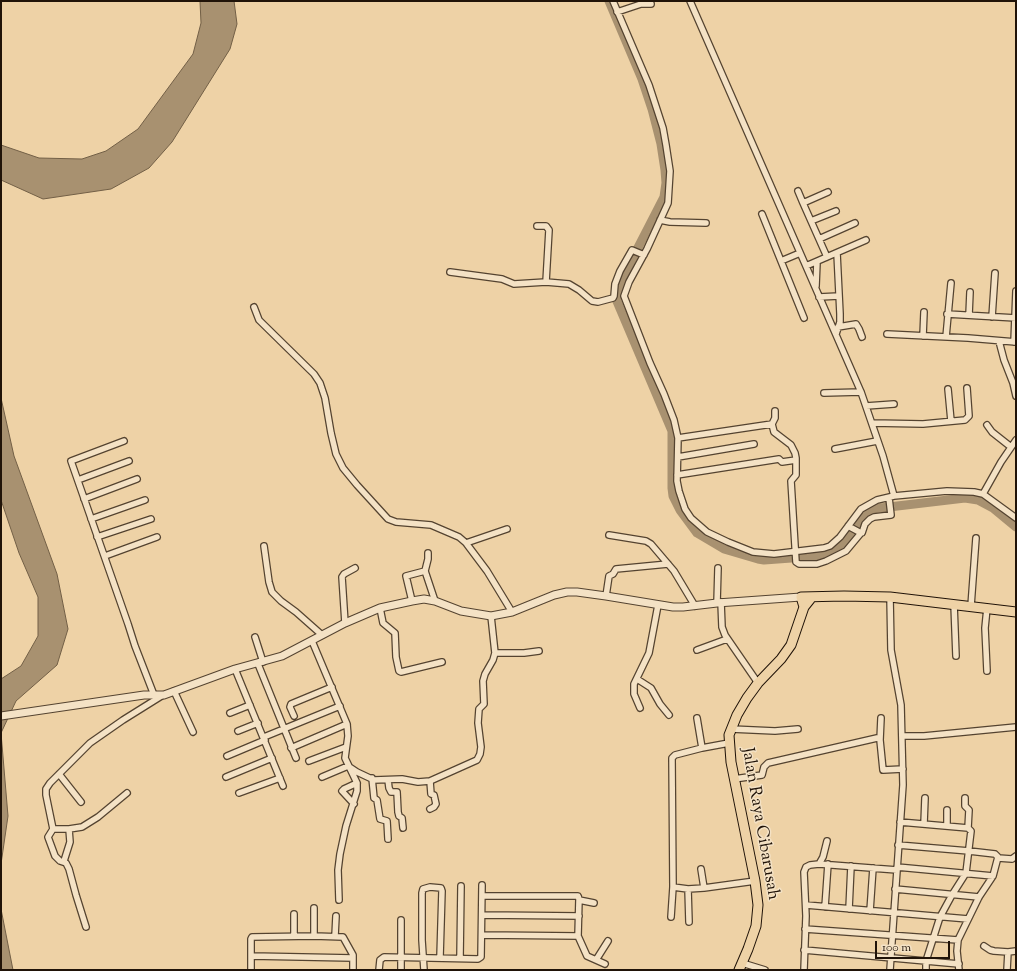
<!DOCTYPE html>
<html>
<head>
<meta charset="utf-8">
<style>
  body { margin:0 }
  #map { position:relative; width:1017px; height:971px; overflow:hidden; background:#eed2a6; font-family:"Sorts Mill Goudy",serif }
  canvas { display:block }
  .frame { position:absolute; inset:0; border:2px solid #201308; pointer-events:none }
  .scale { position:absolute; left:875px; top:941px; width:75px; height:18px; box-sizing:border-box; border:2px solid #201308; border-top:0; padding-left:5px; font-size:12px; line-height:14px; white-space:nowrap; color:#201308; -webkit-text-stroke:3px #f4e2c5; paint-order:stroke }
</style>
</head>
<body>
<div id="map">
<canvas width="1017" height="971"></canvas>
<div class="frame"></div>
<div class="scale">100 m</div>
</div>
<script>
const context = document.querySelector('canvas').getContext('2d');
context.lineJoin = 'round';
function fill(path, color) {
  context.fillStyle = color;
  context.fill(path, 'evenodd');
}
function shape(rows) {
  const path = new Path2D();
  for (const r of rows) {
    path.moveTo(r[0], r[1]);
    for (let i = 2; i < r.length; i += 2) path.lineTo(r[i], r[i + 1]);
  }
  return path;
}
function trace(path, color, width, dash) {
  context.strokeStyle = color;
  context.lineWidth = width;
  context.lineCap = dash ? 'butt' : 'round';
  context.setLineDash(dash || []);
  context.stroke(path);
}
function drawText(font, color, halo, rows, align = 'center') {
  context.font = font + ' "Sorts Mill Goudy",serif';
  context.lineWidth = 3;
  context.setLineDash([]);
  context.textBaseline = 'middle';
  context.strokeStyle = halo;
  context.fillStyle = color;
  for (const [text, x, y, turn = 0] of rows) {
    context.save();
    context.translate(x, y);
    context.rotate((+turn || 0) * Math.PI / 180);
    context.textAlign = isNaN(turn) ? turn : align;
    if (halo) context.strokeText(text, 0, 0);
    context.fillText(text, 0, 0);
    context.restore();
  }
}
const water = shape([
  [200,1,234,1,237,24,230,49,172,142,149,168,111,189,43,199,1,180,1,145,39,158,82,159,106,151,138,129,193,54,201,23,200,1],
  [1,398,14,456,57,574,68,629,57,665,16,701,1,733,8,816,1,864,1,679,21,666,38,636,38,597,19,553,1,500,1,398],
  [1,909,13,970,1,970,1,909]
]);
const river = shape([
  [609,1,642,79,652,109,661,144,665,170,666,183,664,197,628,267,616,299,672,431,672,488,673,496,680,510,697,533,724,549,758,559,764,560,819,556,834,550,847,540,858,527,865,515,872,509,965,498,978,500,993,508,1016,527]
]);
const minor = shape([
  [613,1,649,85,663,128,666,145,670,171,668,203,647,249,629,282,624,296,650,363,664,394,674,420,678,438,677,481,679,491,685,509,691,518,707,532,728,542,753,552,774,554,824,548,830,546,840,537,861,509,877,500,894,496,947,491,974,492,983,494,1016,518],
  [690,1,861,392,883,456,894,496],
  [617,12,641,4,651,4],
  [798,191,803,203],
  [762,214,804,318],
  [660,220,670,222,706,223],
  [811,221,836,211],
  [537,226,546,226,549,230,546,282],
  [819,239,855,223],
  [827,257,803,203,828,192],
  [781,261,800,253],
  [806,266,866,240],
  [450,272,502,279,514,284,546,282,569,284,579,290,592,301,598,302,613,298,614,296,615,284,620,271,632,250,644,255],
  [816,286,817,262],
  [819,297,839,296],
  [254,307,259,320,314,374,320,383,325,398,331,433,336,454,343,468,357,485,388,519,396,522,431,525,459,537,466,543,487,571,512,612],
  [947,314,1016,318],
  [969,315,970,292],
  [992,317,995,273],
  [838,327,856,324,859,329,862,337],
  [836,334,840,322,840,314,837,253],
  [887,334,968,338,1016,342],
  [923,336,924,312],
  [946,337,951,283],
  [999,341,1004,360,1013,383,1016,396],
  [1014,342,1016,291],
  [948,389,951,421],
  [824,393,861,392],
  [866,406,894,404],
  [775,411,775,418,772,424,774,432,791,445,795,453,796,458,796,475,791,481,796,562,799,564,817,564,826,561,846,551,861,533],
  [872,423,923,424,965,420,969,416,967,388],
  [987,425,992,432,1011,447],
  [678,438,772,424],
  [124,441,71,461,128,624,135,646,154,695],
  [835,449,877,441],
  [678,457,754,444],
  [677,475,779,459,782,462,796,460],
  [78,480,129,461],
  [983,494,1001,462,1016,440],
  [84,499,137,479],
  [91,519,145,500],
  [848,526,861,533,862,533,865,524,870,519,874,517,891,515,889,498],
  [609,535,646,541,651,544,674,571,695,606],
  [97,537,151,519],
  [466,543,507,529],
  [264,546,269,582,272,592,281,601,296,612,322,635],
  [428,553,428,559,425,571,435,601],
  [105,556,157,537],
  [606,596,609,576,613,574,616,569,668,564],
  [412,601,406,576,425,571],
  [721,602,722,627,725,635,758,683],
  [717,603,718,568],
  [954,604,956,656],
  [971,606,976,538],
  [380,608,383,623,395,633,396,657,399,671,401,672,442,662],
  [987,608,985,628,987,671],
  [345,623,342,577,344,574,355,568],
  [255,637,263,662],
  [312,641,347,724,348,736,345,758,357,783,357,791,346,826,340,854,338,870,339,900],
  [697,650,727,639],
  [495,653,524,653,539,651],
  [258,664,296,758],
  [235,669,283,786],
  [637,679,651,688,660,704,669,715],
  [174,691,193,732],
  [640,708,634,694,634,684,649,653,658,605],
  [230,713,250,705],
  [294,716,290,707,291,704,332,687],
  [697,718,702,748],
  [731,729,775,731,798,729],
  [238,731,258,723],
  [902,736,924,736,1016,727],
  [264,737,340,706],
  [880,740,881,718],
  [729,743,702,748,675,755,672,758,673,887,688,889,704,888,755,881],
  [291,748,347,724],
  [227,756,265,740],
  [309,761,346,747],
  [59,774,81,802],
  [226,777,272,758],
  [322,777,348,766,357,772,374,780,402,779,418,782,430,781,477,760,480,754,481,747,478,723,479,709,484,704,483,681,485,674,493,660,495,653,491,616],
  [372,778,374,798,377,800,380,819,387,821,388,839],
  [734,779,762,775,764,767,768,763,877,738,880,740,883,770,903,769],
  [388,780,389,788,391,792,397,792,398,812,399,816,402,818,403,828],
  [239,793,280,778],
  [354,804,342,791,344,789,357,783],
  [430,809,434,807,436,804,434,795,431,794,430,781],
  [947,810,947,826],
  [900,822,968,828],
  [924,824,925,798],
  [53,829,69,829,82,827,98,817,127,793],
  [898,845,969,851,995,854,998,857,993,876,979,897,958,940,957,951,959,970],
  [998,858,1012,859,1016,856],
  [64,861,70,842,69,829],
  [819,864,823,857,827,841],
  [897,867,993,876],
  [701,869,704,888],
  [688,889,689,922],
  [895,889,979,897],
  [483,896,578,896,579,899,578,936],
  [579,900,594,903],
  [806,905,968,919],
  [825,907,828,864],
  [314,908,314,936],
  [849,909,851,866],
  [870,911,873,868],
  [294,914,294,936],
  [483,915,579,916],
  [671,917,673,887],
  [86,927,76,895,69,869,66,863,60,861,55,856,48,837,53,829,46,795,46,789,50,783,90,743,123,720,163,695],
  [805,929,958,940],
  [482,935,578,936,587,956,605,964],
  [335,936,336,916],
  [984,946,990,950,994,951,1008,952,1016,951],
  [804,950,959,964],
  [251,956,353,958],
  [460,958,461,886],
  [596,960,608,941],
  [742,963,765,970],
  [251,970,251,939,252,937,314,936,343,937,353,955,353,970],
  [379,970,380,960,384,957,478,959,481,957,482,885],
  [401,970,401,920],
  [424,970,422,940,422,893,423,889,430,887,441,888,442,891,440,957],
  [804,970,806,916,804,872,806,867,810,865,819,864,897,870],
  [890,970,903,785,901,705,891,650,890,597],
  [926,970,926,961,940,917,952,895,966,873,971,831,968,828,969,810,965,806,965,798],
  [1007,970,1008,952]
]);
const tertiary = shape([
  [1,716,144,695,164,695,235,669,282,656,345,623,380,608,412,601,424,599,435,601,461,611,491,616,512,612,554,595,567,592,577,592,606,596,673,607,683,607,717,603,801,597]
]);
const primary = shape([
  [804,607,801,597,844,596,890,597,1016,612],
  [739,970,748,949,756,926,758,905,755,881,731,762,729,735,737,715,747,698,758,683,781,659,791,645,804,607,812,597]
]);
const streetNames = [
  ["Jalan Raya Cibarusah",759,824,80]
];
fill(water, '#a89170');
trace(water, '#725f46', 1);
trace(river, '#a89170', 9);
trace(minor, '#544330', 8);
trace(tertiary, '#544330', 9);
trace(primary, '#201308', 11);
trace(minor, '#f4e2c5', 5.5);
trace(tertiary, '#f4e2c5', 7);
trace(primary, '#eed2a6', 9);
drawText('17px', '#201308', '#f4e2c5', streetNames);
</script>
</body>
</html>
